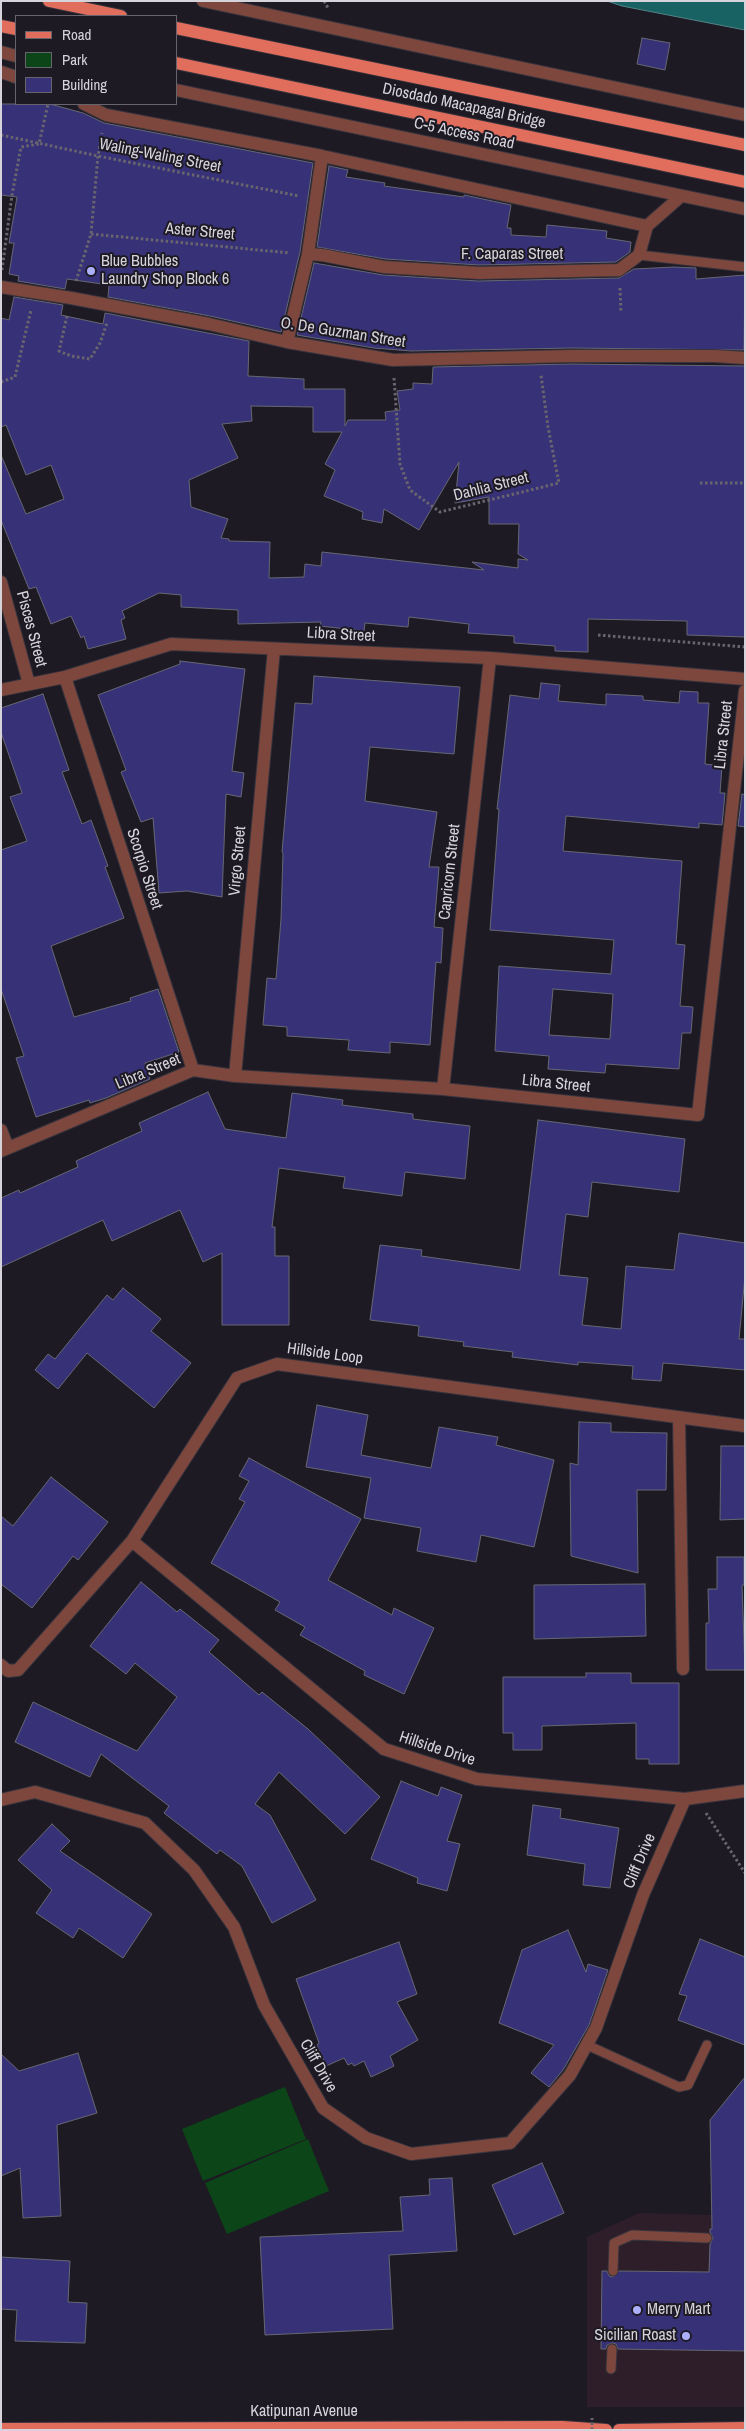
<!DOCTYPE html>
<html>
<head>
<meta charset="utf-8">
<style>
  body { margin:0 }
  #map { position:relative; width:746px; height:2431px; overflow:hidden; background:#1e1a24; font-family:"Archivo Narrow",sans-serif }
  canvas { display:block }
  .frame { position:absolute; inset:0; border:2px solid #d6d3da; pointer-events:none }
  .legend { position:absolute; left:15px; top:15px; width:162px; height:90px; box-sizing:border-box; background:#1e1a24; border:1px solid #68646d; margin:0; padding:6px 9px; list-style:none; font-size:15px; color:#d6d3da }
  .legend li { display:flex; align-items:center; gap:10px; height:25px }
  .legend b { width:25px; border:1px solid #68646d }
</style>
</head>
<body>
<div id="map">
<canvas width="746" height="2431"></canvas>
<div class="frame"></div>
<ul class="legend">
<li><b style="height:6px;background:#e16d5c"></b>Road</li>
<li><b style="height:14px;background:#0c4517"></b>Park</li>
<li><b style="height:14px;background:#373277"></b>Building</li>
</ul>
</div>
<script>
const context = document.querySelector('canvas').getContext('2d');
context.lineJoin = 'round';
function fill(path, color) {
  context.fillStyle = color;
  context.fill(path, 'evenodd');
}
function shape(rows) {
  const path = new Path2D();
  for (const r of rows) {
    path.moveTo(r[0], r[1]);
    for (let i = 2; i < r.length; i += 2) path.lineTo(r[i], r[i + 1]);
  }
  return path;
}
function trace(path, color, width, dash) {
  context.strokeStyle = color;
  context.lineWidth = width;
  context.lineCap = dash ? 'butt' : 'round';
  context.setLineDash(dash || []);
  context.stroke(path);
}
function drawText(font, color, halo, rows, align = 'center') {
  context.font = font + ' "Archivo Narrow",sans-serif';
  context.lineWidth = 4;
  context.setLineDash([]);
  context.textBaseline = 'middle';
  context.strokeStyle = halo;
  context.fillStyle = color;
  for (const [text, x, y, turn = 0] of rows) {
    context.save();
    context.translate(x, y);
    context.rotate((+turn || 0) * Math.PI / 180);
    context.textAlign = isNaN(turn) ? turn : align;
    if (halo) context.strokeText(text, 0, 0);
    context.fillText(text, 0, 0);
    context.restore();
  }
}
const commercial = shape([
  [639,2213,745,2216,745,2407,587,2407,587,2237]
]);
const green = shape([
  [285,2087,306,2139,203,2181,182,2129],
  [308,2139,329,2191,227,2234,205,2183]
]);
const water = shape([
  [607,1,745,1,745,30,622,6,607,1]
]);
const building = shape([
  [642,38,670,43,665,70,637,64,642,38],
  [1,104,50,104,83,113,104,123,313,163,300,252,281,332,210,316,108,297,109,285,67,279,65,289,18,281,19,276,9,274,14,243,9,243,17,197,1,195,1,104],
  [329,166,348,170,346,177,385,183,384,186,464,197,464,195,511,205,507,228,511,228,511,235,546,237,547,225,607,231,606,238,631,242,630,252,616,262,479,265,385,259,317,247,329,166],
  [314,263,383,275,478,281,619,278,634,269,674,267,696,268,696,279,745,275,744,350,572,348,411,351,374,348,297,335,314,263],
  [14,297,63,305,61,315,103,324,105,313,249,341,248,376,304,379,304,389,345,389,345,426,348,420,386,420,385,412,400,410,397,391,413,389,413,383,432,384,433,367,572,364,745,366,745,637,687,635,687,621,588,619,588,652,555,651,555,646,514,643,514,636,468,633,469,624,409,617,408,627,365,623,364,631,320,626,321,622,238,624,238,610,181,607,181,595,159,593,122,611,125,618,121,620,126,639,88,649,84,636,81,638,71,616,51,624,36,587,29,589,1,520,1,455,26,514,64,499,51,465,26,475,6,425,1,427,1,318,9,320,14,297],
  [251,406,313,407,313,432,342,432,325,464,335,470,324,496,363,512,362,519,382,523,384,509,419,530,459,462,455,503,489,497,489,524,519,524,518,554,528,560,518,559,518,568,472,562,484,570,322,552,321,566,305,564,304,577,269,578,270,542,229,541,229,539,221,538,228,519,191,507,189,480,238,458,222,424,252,421,251,406],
  [180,661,245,669,232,771,244,773,241,797,226,794,222,897,187,891,159,893,153,818,141,822,121,772,126,770,98,695,180,664,180,661],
  [314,676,460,687,454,754,370,747,365,801,437,812,429,867,439,867,434,927,443,928,441,963,436,962,430,1045,390,1042,390,1053,348,1050,349,1040,287,1036,287,1027,263,1025,267,978,276,979,281,919,283,853,282,852,295,703,312,704,314,676],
  [541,683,560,685,558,701,606,705,606,694,643,696,643,700,679,703,680,691,698,692,698,703,709,703,705,764,722,766,720,793,725,793,722,825,699,823,699,828,566,816,563,851,682,861,676,944,685,945,680,1006,693,1007,691,1033,682,1033,679,1069,606,1064,605,1073,548,1069,549,1056,495,1051,499,966,611,974,614,940,490,930,499,809,497,809,510,695,539,699,541,683],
  [553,989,613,994,610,1039,549,1035,553,989],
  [43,694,69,770,62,772,82,824,91,820,108,866,105,867,124,918,51,946,74,1017,131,1001,130,998,158,989,179,1052,145,1063,150,1079,106,1098,90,1103,89,1100,36,1117,16,1058,24,1056,1,989,1,850,27,841,10,797,22,793,1,732,1,708,43,694],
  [742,794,745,795,745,827,738,826,742,794],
  [208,1092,225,1129,286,1138,292,1093,343,1100,342,1105,413,1114,413,1119,470,1126,465,1179,405,1172,402,1196,343,1188,345,1177,279,1168,272,1227,275,1227,275,1256,289,1256,289,1325,222,1325,222,1253,203,1262,180,1210,112,1241,103,1220,1,1267,1,1198,19,1190,20,1193,78,1167,76,1161,142,1131,139,1123,208,1092],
  [538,1120,685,1139,679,1192,592,1182,588,1217,566,1214,559,1275,588,1278,582,1325,621,1329,626,1266,674,1270,679,1233,745,1243,745,1276,739,1339,745,1339,745,1370,663,1363,661,1381,632,1379,633,1366,578,1362,578,1365,512,1357,513,1352,463,1346,464,1342,418,1336,419,1326,370,1320,380,1245,422,1250,421,1256,520,1270,538,1120],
  [123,1288,161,1319,151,1331,191,1363,154,1408,87,1353,58,1389,35,1370,48,1354,55,1359,107,1295,113,1300,123,1288],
  [317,1405,368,1415,361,1455,431,1468,439,1427,498,1437,496,1445,554,1460,534,1547,481,1535,476,1562,417,1551,421,1528,364,1518,371,1478,306,1467,317,1405],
  [579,1422,611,1423,611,1432,667,1433,666,1490,637,1490,638,1573,571,1556,570,1463,578,1465,579,1422],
  [721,1446,745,1446,745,1519,720,1520,721,1446],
  [249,1458,361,1519,328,1580,392,1615,394,1608,434,1628,404,1694,364,1675,365,1671,300,1635,305,1627,275,1610,280,1602,211,1563,245,1502,239,1499,249,1481,239,1476,249,1458],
  [51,1477,108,1522,78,1560,73,1556,32,1608,1,1584,1,1516,13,1526,51,1477],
  [717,1557,744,1557,744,1585,742,1585,745,1670,706,1670,706,1623,709,1623,708,1589,717,1589,717,1557],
  [141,1582,177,1612,180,1609,219,1640,209,1652,259,1695,262,1692,308,1729,380,1797,345,1834,279,1772,255,1804,270,1815,316,1900,272,1923,242,1866,220,1850,217,1854,164,1813,169,1806,101,1754,90,1777,15,1742,33,1702,137,1751,177,1697,135,1663,126,1674,90,1646,141,1582],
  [645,1584,646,1636,534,1639,534,1585,645,1584],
  [586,1673,631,1673,631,1683,679,1683,679,1764,649,1764,649,1759,636,1759,636,1723,542,1726,542,1750,513,1750,513,1733,503,1733,503,1677,586,1677,586,1673],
  [401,1781,438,1796,441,1787,462,1795,447,1841,460,1844,447,1891,417,1883,418,1878,371,1859,401,1781],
  [533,1805,561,1809,560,1818,619,1828,610,1888,583,1885,585,1864,527,1855,533,1805],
  [52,1824,70,1841,60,1851,152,1914,123,1958,79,1928,73,1938,36,1913,52,1890,18,1860,52,1824],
  [568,1930,586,1972,588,1964,608,1970,589,2025,563,2070,549,2087,531,2073,554,2045,499,2023,522,1950,568,1930],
  [700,1939,745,1957,745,2045,678,2020,687,1996,679,1994,700,1939],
  [399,1942,417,1994,397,2002,418,2040,390,2056,394,2066,371,2077,364,2061,354,2066,352,2063,348,2065,344,2058,326,2066,317,2045,319,2043,296,1979,399,1942],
  [78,2053,97,2113,57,2125,61,2216,23,2218,20,2168,1,2176,1,2054,19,2071,78,2053],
  [745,2077,745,2351,618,2349,616,2344,612,2343,607,2345,606,2349,601,2349,602,2271,607,2271,609,2276,613,2277,619,2271,709,2272,710,2244,713,2238,710,2232,710,2229,712,2229,710,2120,745,2077],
  [542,2163,564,2213,514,2235,492,2185,542,2163],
  [452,2178,457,2251,389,2255,393,2329,265,2335,260,2237,403,2231,400,2197,430,2195,429,2179,452,2178],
  [1,2257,70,2261,68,2302,87,2303,85,2343,15,2341,17,2310,1,2309,1,2257]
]);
const path = shape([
  [324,1,328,8],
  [1,135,98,156,299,196],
  [91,234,290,253],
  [2,270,12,195,21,147,39,144,48,104],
  [76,281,91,234,98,156,102,133],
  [620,288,621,313],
  [67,316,59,351,71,356,90,359,100,343,107,323],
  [394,378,400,464,410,490,440,512,559,483,548,427,541,375],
  [1,382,15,377,31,310],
  [700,483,745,483],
  [598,635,745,647],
  [706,1813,745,1873]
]);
const service = shape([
  [639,255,745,267],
  [587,2045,679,2087,688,2085,707,2045],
  [613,2271,614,2243,632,2235,707,2238],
  [611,2369,612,2349]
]);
const minor = shape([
  [1,72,16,77],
  [84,104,106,115,322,156,647,226],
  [308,254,322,255,384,267,479,273,619,270,639,255,647,226,680,197],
  [1,287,71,298,209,324,287,342,393,360,572,356,714,356,745,358],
  [287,342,308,254,322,156],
  [1,582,29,684],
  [65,677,193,1070],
  [1,690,65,677,171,644,490,658,745,679],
  [235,1076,274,649],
  [443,1089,490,658],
  [1,1130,8,1148],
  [1,1151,193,1070,235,1076,443,1089,698,1115,745,691],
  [679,1418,683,1669],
  [132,1541,384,1749,477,1779,685,1799,745,1791],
  [1,1665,8,1671,18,1670,132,1541,237,1378,277,1364,745,1426],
  [1,1800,35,1792,145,1823,194,1870,234,1927,264,2005,323,2108,366,2138,411,2154,510,2143,570,2075,596,2028,643,1895,685,1799]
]);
const tertiary = shape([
  [203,1,745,115],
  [1,52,16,56],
  [176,90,745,209]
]);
const primary = shape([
  [49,1,121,16],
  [1,26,16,29],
  [176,28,745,145],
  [176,63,745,182],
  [1,2429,562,2427,606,2430],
  [619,2430,745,2428]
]);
const pathBridge = shape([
  [592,2430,592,2418]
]);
const markers = [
  [91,271,5,"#acaffb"],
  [637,2310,5,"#acaffb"],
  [686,2336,5,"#acaffb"]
];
const streetNames = [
  ["Diosdado Macapagal Bridge",464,106,12],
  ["C-5 Access Road",464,134,12],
  ["Waling-Waling Street",160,156,11],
  ["Aster Street",200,232,5],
  ["F. Caparas Street",512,255],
  ["O. De Guzman Street",343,333,9],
  ["Dahlia Street",491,487,-14],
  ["Pisces Street",31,629,75],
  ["Libra Street",341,635,3],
  ["Libra Street",724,735,-84],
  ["Virgo Street",238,861,-85],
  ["Scorpio Street",144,869,72],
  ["Capricorn Street",450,872,-84],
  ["Libra Street",148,1072,-23],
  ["Libra Street",556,1084,6],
  ["Hillside Loop",325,1354,8],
  ["Hillside Drive",437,1749,18],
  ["Cliff Drive",640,1861,-67],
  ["Cliff Drive",318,2066,60],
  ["Katipunan Avenue",304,2412]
];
const poiNames = [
  ["Blue Bubbles",101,262],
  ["Laundry Shop Block 6",101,280],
  ["Merry Mart",647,2310],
  ["Sicilian Roast",676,2336,"right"]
];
fill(commercial, '#2d1e29');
fill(green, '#0c4517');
fill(water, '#196263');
trace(water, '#528487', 1);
fill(building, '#373277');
trace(building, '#666773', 1);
trace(service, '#38343d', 11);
trace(minor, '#38343d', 14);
trace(tertiary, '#38343d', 14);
trace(primary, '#38343d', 14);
trace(path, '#69656e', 3, [2.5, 2.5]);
trace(service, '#7e473d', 9);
trace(minor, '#7e473d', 12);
trace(tertiary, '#7e473d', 12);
trace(primary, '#e16d5c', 12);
trace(pathBridge, '#69656e', 3, [2.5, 2.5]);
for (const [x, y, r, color] of markers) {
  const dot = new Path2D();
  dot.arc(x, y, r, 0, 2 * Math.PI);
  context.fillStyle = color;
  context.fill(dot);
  trace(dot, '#1e1a24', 2);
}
drawText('16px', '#d6d3da', '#1e1a24', streetNames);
drawText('16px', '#d6d3da', '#1e1a24', poiNames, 'left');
</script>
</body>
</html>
